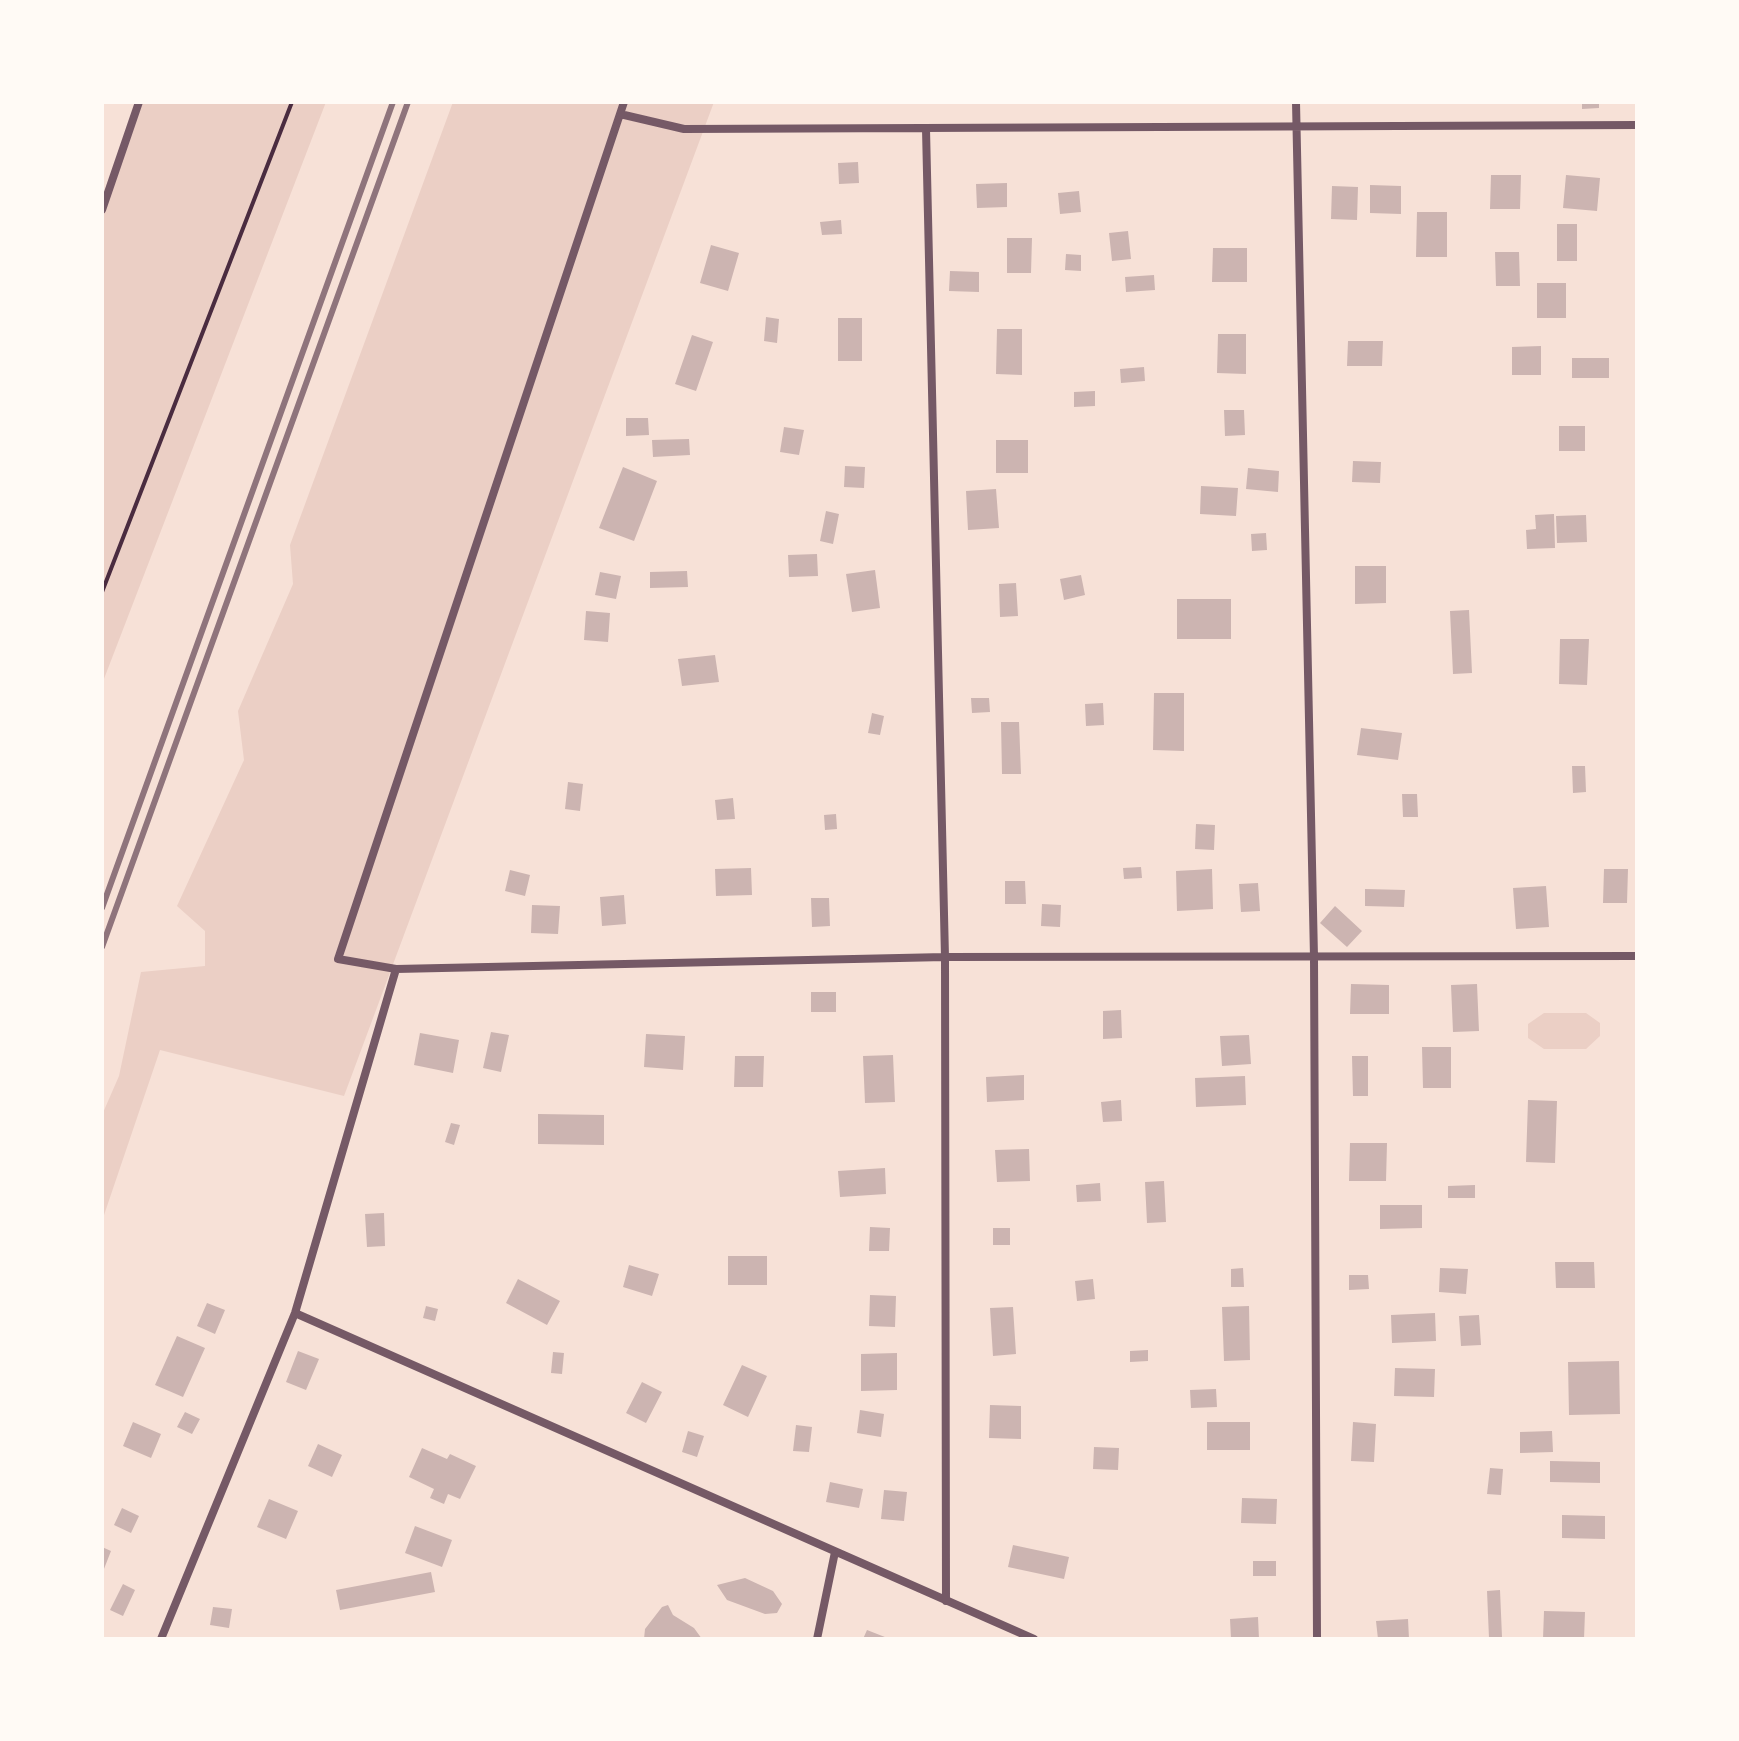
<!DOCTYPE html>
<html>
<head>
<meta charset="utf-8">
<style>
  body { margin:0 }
  #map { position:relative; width:1739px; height:1741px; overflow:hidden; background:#f7e1d7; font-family:Arial,sans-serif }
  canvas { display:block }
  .frame { position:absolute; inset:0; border:104px solid #fffaf5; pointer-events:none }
</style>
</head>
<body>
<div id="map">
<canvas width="1739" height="1741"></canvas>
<div class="frame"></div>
</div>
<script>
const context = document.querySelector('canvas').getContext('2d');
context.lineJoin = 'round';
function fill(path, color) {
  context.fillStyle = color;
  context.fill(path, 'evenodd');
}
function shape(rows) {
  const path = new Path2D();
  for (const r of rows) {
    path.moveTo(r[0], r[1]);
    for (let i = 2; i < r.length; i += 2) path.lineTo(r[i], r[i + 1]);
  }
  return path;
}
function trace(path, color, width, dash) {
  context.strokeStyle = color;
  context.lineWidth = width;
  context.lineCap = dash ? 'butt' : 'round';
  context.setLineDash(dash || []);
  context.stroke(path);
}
const green = shape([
  [141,102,326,102,102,684,102,208],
  [453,102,714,102,344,1096,160,1050,102,1221,102,1115,119,1076,141,972,205,966,205,931,177,906,244,760,238,711,293,584,290,545],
  [1544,1013,1586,1013,1600,1023,1600,1036,1586,1049,1544,1049,1528,1038,1528,1024]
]);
const building = shape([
  [1582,102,1599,102,1599,108,1582,109],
  [858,162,859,183,839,184,838,163],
  [1491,175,1521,175,1520,209,1490,209],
  [1566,175,1600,178,1597,211,1563,208],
  [1007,183,1007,207,977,208,976,184],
  [1370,185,1401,186,1401,214,1370,213],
  [1332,186,1358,187,1357,220,1331,219],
  [1079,191,1081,212,1060,214,1058,193],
  [1417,212,1447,212,1447,257,1416,257],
  [841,220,842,234,822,235,820,222],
  [1557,224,1577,224,1577,261,1557,261],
  [1128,231,1131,259,1112,261,1109,233],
  [1007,238,1032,238,1031,273,1007,273],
  [711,245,739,253,728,291,700,283],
  [1213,248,1247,248,1247,282,1212,282],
  [1495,252,1519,252,1520,286,1496,286],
  [1066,254,1081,255,1081,271,1065,270],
  [950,271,979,272,979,292,949,291],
  [1154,275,1155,290,1126,292,1125,277],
  [1537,283,1566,283,1566,318,1537,318],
  [766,317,779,319,777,343,764,341],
  [838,318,862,318,862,361,838,361],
  [997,329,1022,329,1022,375,996,374],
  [1218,334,1246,334,1246,374,1217,373],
  [692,335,713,342,696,391,675,384],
  [1348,341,1383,341,1382,366,1347,366],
  [1541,346,1541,375,1512,375,1512,347],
  [1572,358,1609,358,1609,378,1572,378],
  [1144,367,1145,381,1121,383,1120,369],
  [1095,391,1095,406,1074,407,1074,392],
  [1224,410,1244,410,1245,435,1225,436],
  [626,418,648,418,649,435,626,436],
  [1559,426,1585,426,1585,451,1559,451],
  [784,427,804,430,799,455,780,452],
  [689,439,690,455,653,457,652,440],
  [996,440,1028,440,1028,473,996,473],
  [1353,461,1381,462,1380,483,1352,482],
  [845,466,865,467,864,488,844,487],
  [623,467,657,481,634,541,599,528],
  [1248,468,1279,471,1278,492,1246,489],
  [1201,486,1238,488,1236,516,1200,514],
  [996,489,999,528,968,530,966,491],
  [826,511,839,514,833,544,820,541],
  [1554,514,1555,548,1527,549,1526,530,1536,529,1535,515],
  [1586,515,1587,542,1557,543,1556,516],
  [1266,533,1267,550,1252,551,1251,534],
  [817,554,818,576,789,577,788,555],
  [1355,566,1386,566,1386,603,1355,604],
  [875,570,880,608,852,612,846,574],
  [687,571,688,587,650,588,650,572],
  [600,572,621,576,616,599,595,595],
  [1081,575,1085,595,1064,600,1060,579],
  [1016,583,1018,616,1000,617,999,584],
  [1177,599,1231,599,1231,639,1177,639],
  [1469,610,1472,673,1453,674,1450,611],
  [586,611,610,613,608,642,584,640],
  [1560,639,1589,639,1587,685,1559,684],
  [715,655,719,682,682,686,678,659],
  [1154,693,1184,693,1184,751,1153,750],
  [971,698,989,698,990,712,972,713],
  [1103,703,1104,725,1086,726,1085,704],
  [872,713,884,716,880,735,868,733],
  [1001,722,1019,722,1021,774,1002,774],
  [1361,728,1402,733,1398,760,1357,755],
  [1572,766,1585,766,1586,792,1573,793],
  [568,782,583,784,580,811,565,809],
  [1402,794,1417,794,1418,817,1403,817],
  [733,798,735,819,717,820,715,800],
  [836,814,837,829,825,830,824,815],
  [1196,824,1215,825,1214,850,1195,849],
  [1141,867,1142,878,1124,879,1123,868],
  [751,868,752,895,716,896,715,869],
  [1212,869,1213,909,1177,911,1176,871],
  [1604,869,1628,869,1627,903,1603,903],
  [510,870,530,875,525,896,505,891],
  [1005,881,1025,881,1026,904,1005,904],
  [1258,883,1260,911,1241,912,1239,884],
  [1546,886,1549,927,1516,929,1513,888],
  [1365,889,1405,890,1404,907,1365,906],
  [624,895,626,924,602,926,600,897],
  [811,898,829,898,830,926,812,927],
  [1042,904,1061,905,1060,927,1041,926],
  [532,905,560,906,558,934,531,933],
  [1335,906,1362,931,1347,947,1320,923],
  [1351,984,1389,985,1389,1014,1350,1014],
  [1477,984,1479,1031,1453,1032,1451,985],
  [811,992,836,992,836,1012,811,1012],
  [1121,1010,1122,1038,1103,1039,1103,1011],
  [491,1032,509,1035,501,1072,483,1068],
  [420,1033,459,1040,453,1073,414,1065],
  [646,1034,685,1036,683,1070,644,1067],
  [1249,1035,1251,1064,1222,1066,1220,1036],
  [1422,1047,1451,1047,1451,1088,1423,1088],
  [893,1055,895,1102,865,1103,863,1056],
  [735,1056,764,1056,763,1087,734,1087],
  [1352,1056,1368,1056,1368,1096,1353,1096],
  [1024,1075,1024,1100,987,1102,986,1077],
  [1245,1076,1246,1105,1196,1107,1195,1078],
  [1121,1100,1122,1121,1103,1122,1101,1102],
  [1528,1100,1557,1101,1555,1163,1526,1162],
  [538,1114,604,1115,604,1145,538,1144],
  [451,1123,460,1125,454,1145,445,1142],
  [1350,1143,1387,1143,1386,1181,1349,1181],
  [1029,1149,1030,1181,997,1182,995,1150],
  [885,1168,886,1194,840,1197,838,1171],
  [1164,1181,1166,1222,1147,1223,1145,1182],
  [1100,1183,1101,1201,1077,1202,1076,1185],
  [1475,1185,1475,1198,1448,1198,1448,1186],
  [1380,1205,1422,1205,1422,1228,1380,1229],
  [384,1213,385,1246,367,1247,365,1214],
  [870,1227,890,1228,889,1251,869,1251],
  [993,1228,1010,1228,1010,1245,993,1245],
  [728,1256,767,1256,767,1285,728,1285],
  [1555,1262,1594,1262,1595,1288,1556,1288],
  [629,1265,659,1274,652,1296,623,1287],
  [1243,1268,1244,1287,1231,1287,1231,1269],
  [1440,1268,1468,1269,1466,1294,1439,1292],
  [1349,1275,1368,1275,1369,1289,1349,1290],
  [518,1279,560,1301,547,1325,506,1303],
  [1093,1279,1095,1299,1077,1301,1075,1281],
  [870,1295,896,1296,895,1327,869,1326],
  [207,1303,225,1310,215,1334,197,1326],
  [426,1306,438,1309,435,1321,423,1318],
  [1249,1306,1250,1360,1224,1361,1222,1307],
  [1013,1307,1016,1354,993,1356,990,1308],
  [1435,1313,1436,1341,1392,1343,1391,1315],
  [1479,1315,1481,1345,1461,1346,1459,1316],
  [177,1336,205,1348,183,1397,155,1385],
  [1148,1350,1148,1361,1130,1362,1130,1351],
  [298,1351,319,1359,306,1390,286,1382],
  [553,1352,564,1353,562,1374,551,1373],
  [897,1353,897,1390,861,1391,861,1354],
  [1619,1361,1620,1414,1569,1415,1568,1362],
  [742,1365,767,1376,748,1417,723,1405],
  [1395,1368,1435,1369,1434,1397,1394,1396],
  [642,1382,662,1392,646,1423,626,1413],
  [1216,1389,1217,1407,1191,1408,1190,1390],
  [990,1405,1021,1406,1021,1439,989,1438],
  [860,1410,884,1414,881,1437,857,1433],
  [185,1412,200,1419,192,1434,177,1427],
  [133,1422,161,1434,151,1458,123,1446],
  [1207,1422,1250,1422,1250,1450,1207,1450],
  [1353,1422,1376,1424,1374,1462,1351,1461],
  [796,1425,812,1427,809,1452,793,1451],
  [688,1431,704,1436,697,1457,682,1452],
  [1552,1431,1553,1452,1520,1453,1520,1432],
  [318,1444,342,1455,332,1477,308,1466],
  [1094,1447,1119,1448,1118,1470,1093,1469],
  [422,1448,447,1459,450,1454,476,1466,460,1499,448,1494,444,1504,430,1498,434,1489,409,1477],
  [1550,1461,1600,1462,1600,1483,1550,1482],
  [1490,1468,1503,1469,1501,1495,1487,1494],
  [830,1482,863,1489,859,1508,826,1502],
  [884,1490,907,1492,904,1521,881,1519],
  [1242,1498,1277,1499,1276,1524,1241,1523],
  [269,1499,298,1511,286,1539,257,1527],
  [122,1508,139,1516,131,1533,114,1525],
  [1562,1515,1605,1516,1605,1539,1562,1538],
  [415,1526,452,1540,442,1567,405,1553],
  [1013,1545,1069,1557,1064,1579,1008,1567],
  [102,1547,111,1551,102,1574],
  [1253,1561,1276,1561,1276,1576,1253,1576],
  [431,1572,435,1592,340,1610,336,1590],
  [745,1578,773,1591,782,1604,777,1613,765,1614,727,1600,717,1585],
  [123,1584,135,1590,123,1616,110,1610],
  [1500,1590,1502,1637,1489,1638,1487,1591],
  [668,1605,673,1615,694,1628,702,1639,644,1639,645,1629,662,1607],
  [213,1607,232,1609,229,1628,210,1625],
  [1544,1611,1585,1612,1584,1639,1543,1639],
  [1258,1617,1259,1639,1231,1639,1230,1619],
  [1408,1619,1409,1639,1378,1639,1376,1621],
  [867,1630,890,1639,863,1639]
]);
const path = shape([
  [102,592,292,102]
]);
const minor = shape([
  [1296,102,1314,957,1317,1639],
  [620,114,684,129,1637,125],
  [926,129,945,957,946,1601],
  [102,210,139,102],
  [396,969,945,957,1637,956],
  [295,1313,1034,1639],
  [161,1639,295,1313,396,969,338,959,624,102],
  [817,1639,835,1552]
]);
const rail = shape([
  [102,908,393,102],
  [102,947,408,102]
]);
fill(green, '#ebcfc5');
fill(building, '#ccb4b1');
trace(path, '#4a2c40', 4);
trace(minor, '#755966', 8);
trace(rail, '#8f747c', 6);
</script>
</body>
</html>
